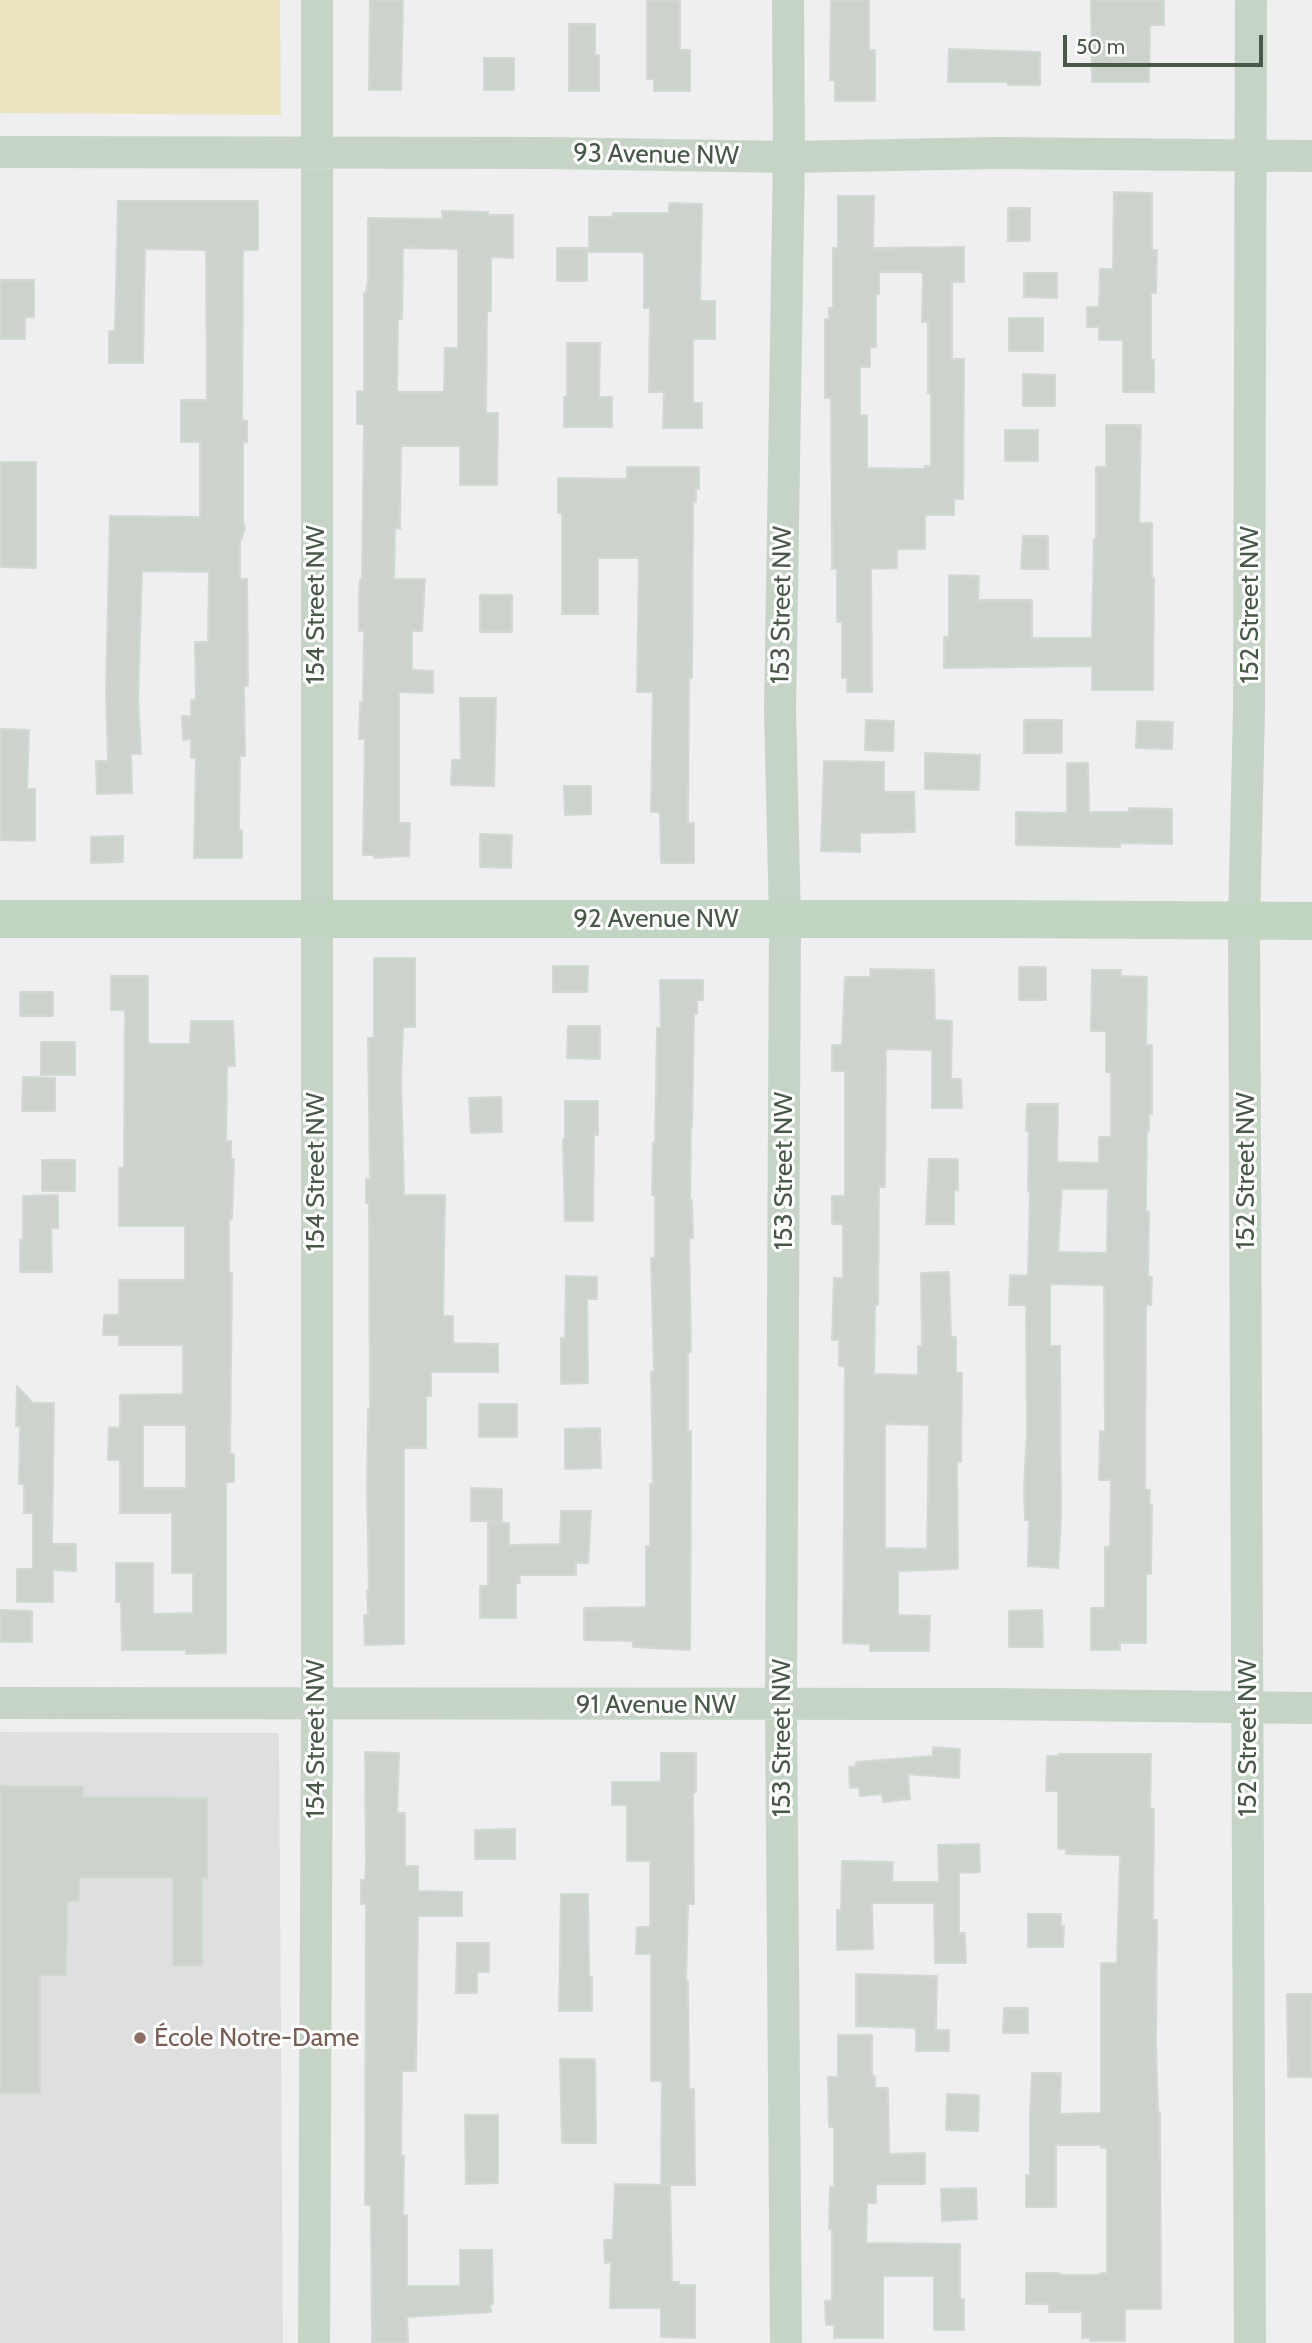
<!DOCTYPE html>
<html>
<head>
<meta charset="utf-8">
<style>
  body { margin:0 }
  #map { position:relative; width:1312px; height:2343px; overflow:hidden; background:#efeef0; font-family:Cabin,sans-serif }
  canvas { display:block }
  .scale { position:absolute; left:1063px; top:35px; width:200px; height:32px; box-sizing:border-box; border:4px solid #485a47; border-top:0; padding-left:9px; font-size:21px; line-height:24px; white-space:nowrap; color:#485a47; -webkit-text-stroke:5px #fff; paint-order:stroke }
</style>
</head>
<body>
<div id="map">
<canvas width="1312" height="2343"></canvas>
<div class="scale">50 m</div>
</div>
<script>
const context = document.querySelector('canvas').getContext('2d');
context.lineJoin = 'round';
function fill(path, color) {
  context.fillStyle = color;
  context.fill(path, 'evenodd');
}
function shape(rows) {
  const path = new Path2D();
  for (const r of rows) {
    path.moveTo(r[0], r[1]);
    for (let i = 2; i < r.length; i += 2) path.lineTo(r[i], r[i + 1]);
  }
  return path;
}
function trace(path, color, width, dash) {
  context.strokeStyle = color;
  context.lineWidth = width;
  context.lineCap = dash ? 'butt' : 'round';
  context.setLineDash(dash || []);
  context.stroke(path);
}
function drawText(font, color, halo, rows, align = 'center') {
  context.font = font + ' Cabin,sans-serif';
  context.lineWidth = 6;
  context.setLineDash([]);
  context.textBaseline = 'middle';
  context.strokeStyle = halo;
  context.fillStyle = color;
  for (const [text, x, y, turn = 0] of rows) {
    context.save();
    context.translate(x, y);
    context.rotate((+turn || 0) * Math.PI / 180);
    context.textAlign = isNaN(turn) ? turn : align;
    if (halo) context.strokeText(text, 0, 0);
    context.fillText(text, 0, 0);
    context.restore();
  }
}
const education = shape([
  [0,1732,279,1733,283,2343,0,2343]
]);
const green = shape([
  [0,0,280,0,281,115,0,113]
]);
const building = shape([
  [370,0,403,0,401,90,369,90,370,0],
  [647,0,680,0,680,50,690,50,690,91,654,91,654,79,647,79,647,0],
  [831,0,869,0,869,50,875,50,875,101,835,101,835,80,830,80,831,0],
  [1091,0,1164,0,1164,25,1150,25,1149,82,1092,82,1091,0],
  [569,24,595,24,595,55,599,55,599,91,569,91,569,24],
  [949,49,1040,52,1040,85,1008,85,1008,82,948,82,949,49],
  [484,58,514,58,514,90,484,90,484,58],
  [1114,192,1152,193,1152,250,1157,250,1156,293,1151,293,1151,360,1154,360,1154,392,1123,392,1123,340,1099,340,1099,327,1087,327,1087,307,1099,307,1100,269,1113,269,1114,192],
  [838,196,874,196,873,248,964,247,964,282,952,282,952,359,964,359,963,499,954,499,954,515,925,515,925,549,897,549,897,568,871,569,872,692,847,692,847,678,842,678,842,622,837,622,837,569,832,569,831,398,825,398,825,319,829,319,829,308,833,308,833,248,838,248,838,196],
  [879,272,923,272,922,322,928,322,928,393,931,393,931,466,925,466,925,469,867,468,867,415,860,415,860,367,870,367,870,347,876,347,876,294,879,294,879,272],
  [118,201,258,201,258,250,243,250,242,420,247,421,247,442,243,442,243,521,245,529,240,542,240,579,247,579,248,686,244,686,245,756,240,756,239,830,242,830,242,858,194,858,196,758,191,758,191,739,183,740,182,716,191,716,191,700,196,700,195,642,208,642,209,572,142,571,138,699,141,754,131,754,132,793,97,794,96,761,108,761,106,692,110,516,200,517,200,442,181,442,181,400,207,400,206,250,145,249,143,363,109,363,109,331,115,331,118,201],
  [669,203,702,204,700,301,715,301,715,339,693,339,693,403,702,403,702,428,663,428,664,392,649,392,650,308,644,308,644,252,589,252,589,217,612,217,613,213,669,213,669,203],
  [1008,208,1030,208,1030,241,1008,241,1008,208],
  [442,211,488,212,488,215,513,215,513,258,491,257,491,311,487,311,486,413,498,413,497,485,460,485,460,446,401,446,400,529,395,528,394,579,425,579,422,631,412,631,412,670,433,671,433,693,399,692,399,823,410,823,409,856,374,858,374,855,363,855,365,739,359,739,360,702,363,702,364,631,359,631,359,594,360,579,362,579,364,424,357,424,357,391,364,391,364,293,366,293,368,280,368,218,442,219,442,211],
  [403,248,458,249,458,348,445,348,444,392,397,392,398,319,402,319,403,248],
  [557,248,587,248,587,281,557,281,557,248],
  [1024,273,1057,273,1057,298,1024,297,1024,273],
  [0,280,34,280,34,317,25,317,25,339,0,339,0,280],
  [1009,318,1043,318,1043,351,1009,351,1009,318],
  [567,343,600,343,599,397,612,397,612,427,564,427,564,397,567,397,567,343],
  [1023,374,1055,375,1055,406,1023,406,1023,374],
  [1106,425,1141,425,1139,523,1152,523,1152,578,1154,578,1153,690,1092,690,1092,666,944,668,944,637,949,637,949,575,979,576,978,600,1032,600,1032,638,1092,638,1094,539,1096,539,1096,467,1106,467,1106,425],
  [1005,430,1038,430,1038,461,1005,461,1005,430],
  [0,462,36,462,36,568,0,567,0,462],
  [627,467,699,467,699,489,696,489,696,502,693,502,692,678,689,678,688,823,694,823,694,863,661,863,660,812,651,812,653,692,637,692,639,558,598,558,598,614,562,614,562,513,558,513,558,478,627,479,627,467],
  [1023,536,1048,536,1048,569,1021,569,1023,536],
  [480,595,512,595,512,632,480,632,480,595],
  [460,698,496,698,494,786,451,785,452,760,461,760,460,698],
  [866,720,894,721,893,751,865,750,866,720],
  [1024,720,1062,720,1062,753,1024,753,1024,720],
  [1137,721,1173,722,1172,749,1136,748,1137,721],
  [1,729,29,730,27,789,35,789,35,841,1,840,1,729],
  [925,753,980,755,979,790,925,789,925,753],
  [824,761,884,762,884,792,914,792,915,832,860,833,860,852,821,851,824,761],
  [1067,763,1088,763,1089,812,1129,812,1129,808,1172,809,1172,844,1120,843,1120,847,1016,845,1016,812,1067,813,1067,763],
  [564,786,591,786,591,814,565,815,564,786],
  [480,834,512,835,511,868,480,867,480,834],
  [123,836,123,862,91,863,91,837,123,836],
  [374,958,415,958,415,1027,403,1027,401,1080,404,1195,445,1195,443,1316,453,1316,453,1343,498,1344,498,1372,431,1372,431,1396,426,1396,426,1448,404,1448,404,1644,365,1645,364,1615,368,1615,367,1590,369,1590,367,1494,368,1409,370,1409,369,1203,366,1203,366,1179,370,1179,368,1038,374,1038,374,958],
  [553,966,588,966,587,992,553,992,553,966],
  [1019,967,1046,967,1046,1000,1019,1000,1019,967],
  [870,969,934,970,935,1020,952,1021,951,1079,961,1079,962,1108,932,1108,932,1050,886,1049,885,1187,879,1187,878,1305,875,1305,874,1374,918,1375,918,1346,922,1346,921,1273,949,1272,951,1337,956,1337,956,1373,962,1373,961,1462,957,1462,958,1569,898,1571,898,1615,930,1616,929,1651,870,1651,870,1644,843,1643,845,1366,839,1366,839,1340,832,1340,834,1278,843,1278,843,1224,832,1224,832,1196,845,1196,845,1071,832,1071,832,1045,842,1045,845,977,871,977,870,969],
  [885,1424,929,1425,927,1549,885,1548,885,1424],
  [1092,970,1121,970,1121,976,1147,977,1146,1045,1152,1045,1152,1114,1149,1114,1149,1131,1147,1131,1146,1186,1146,1212,1149,1212,1148,1277,1152,1277,1151,1305,1146,1304,1145,1490,1150,1490,1149,1505,1152,1505,1151,1574,1146,1574,1146,1643,1120,1643,1120,1650,1091,1650,1091,1608,1105,1608,1105,1547,1110,1547,1111,1480,1099,1480,1100,1431,1105,1432,1104,1285,1050,1284,1050,1346,1060,1346,1061,1519,1058,1568,1028,1566,1029,1520,1025,1520,1024,1487,1027,1432,1026,1305,1009,1305,1010,1275,1028,1276,1030,1191,1028,1191,1029,1131,1026,1131,1027,1104,1058,1104,1057,1162,1099,1163,1099,1137,1111,1137,1111,1072,1106,1072,1106,1031,1091,1031,1092,970],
  [1062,1189,1108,1189,1107,1253,1058,1252,1062,1189],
  [111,976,148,976,148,1044,190,1044,191,1021,233,1021,235,1066,227,1066,226,1141,231,1141,231,1159,234,1159,232,1219,229,1219,229,1273,232,1273,230,1454,234,1454,234,1482,226,1482,226,1653,186,1654,186,1650,122,1650,121,1602,116,1602,116,1563,153,1563,153,1614,193,1613,193,1573,172,1573,172,1513,120,1513,120,1460,108,1460,109,1427,120,1428,120,1395,183,1394,183,1345,119,1345,119,1335,103,1335,104,1315,119,1315,119,1280,185,1280,185,1226,119,1226,119,1168,124,1168,125,1010,111,1010,111,976],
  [143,1425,186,1425,186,1488,143,1488,143,1425],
  [660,980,703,980,703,1000,697,1000,697,1014,694,1014,692,1127,691,1127,690,1200,692,1200,693,1238,689,1238,691,1352,688,1352,688,1431,691,1431,691,1469,690,1650,633,1647,633,1641,584,1640,584,1608,646,1607,646,1546,650,1546,650,1484,653,1484,651,1372,654,1372,651,1258,655,1258,655,1195,652,1195,653,1143,655,1143,657,1028,661,1028,660,980],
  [20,992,53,992,53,1016,20,1016,20,992],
  [568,1026,600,1026,600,1059,567,1058,568,1026],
  [41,1042,75,1042,75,1075,41,1075,41,1042],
  [23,1077,55,1078,55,1111,22,1111,23,1077],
  [501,1097,502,1132,471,1133,469,1098,501,1097],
  [565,1101,598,1101,598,1135,594,1135,593,1221,565,1221,563,1139,565,1139,565,1101],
  [929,1159,958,1159,958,1190,954,1190,954,1224,926,1224,929,1159],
  [42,1160,75,1160,75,1191,42,1191,42,1160],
  [58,1195,58,1228,51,1228,52,1272,20,1272,20,1240,23,1240,23,1196,58,1195],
  [566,1276,597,1277,597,1299,587,1299,588,1383,561,1384,561,1338,565,1338,566,1276],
  [17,1386,33,1403,54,1403,52,1544,76,1544,76,1571,53,1570,53,1602,17,1602,17,1569,33,1569,33,1513,24,1513,24,1484,19,1484,20,1426,16,1426,17,1386],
  [479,1404,517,1404,517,1437,479,1437,479,1404],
  [600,1428,601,1468,565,1469,565,1429,600,1428],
  [471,1488,502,1489,502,1521,471,1521,471,1488],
  [561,1511,591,1511,588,1563,576,1563,576,1575,519,1575,520,1583,516,1583,516,1618,480,1618,480,1586,488,1586,488,1523,509,1523,509,1545,560,1544,561,1511],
  [0,1610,32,1611,32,1642,0,1642,0,1610],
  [1042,1610,1043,1647,1009,1647,1009,1611,1042,1610],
  [933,1747,960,1749,959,1778,908,1774,910,1799,883,1802,882,1794,860,1796,859,1787,850,1788,849,1767,856,1766,856,1762,933,1756,933,1747],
  [365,1752,399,1753,397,1813,405,1813,405,1866,418,1866,418,1891,462,1892,462,1916,418,1916,416,2071,402,2071,401,2156,404,2156,403,2215,407,2215,407,2286,460,2286,460,2250,492,2250,493,2304,490,2304,491,2312,407,2317,408,2343,372,2343,371,2205,365,2205,366,1904,361,1904,361,1880,365,1880,366,1866,365,1752],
  [661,1753,696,1753,696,1792,693,1792,694,1904,688,1904,686,1981,688,1981,689,2089,694,2089,695,2185,661,2185,662,2081,651,2081,651,1954,636,1954,637,1927,650,1927,650,1861,627,1861,627,1805,612,1805,612,1782,661,1782,661,1753],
  [1059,1754,1151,1754,1150,1809,1154,1809,1153,1920,1157,1920,1156,2044,1158,2112,1160,2112,1161,2309,1125,2309,1125,2341,1090,2341,1090,2338,1082,2338,1082,2312,1049,2312,1049,2304,1026,2304,1026,2273,1059,2273,1059,2275,1101,2275,1101,2273,1107,2273,1107,2148,1101,2148,1101,2145,1056,2145,1056,2207,1026,2207,1026,2175,1030,2175,1030,2114,1032,2073,1061,2073,1060,2114,1101,2113,1101,1963,1117,1963,1120,1855,1066,1854,1066,1849,1058,1849,1058,1791,1046,1791,1047,1756,1059,1756,1059,1754],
  [0,1786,83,1786,83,1797,207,1798,207,1878,202,1878,202,1966,173,1966,173,1878,79,1878,79,1901,67,1901,66,1975,40,1975,40,2093,0,2093,0,1786],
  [515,1829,515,1859,475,1859,475,1830,515,1829],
  [979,1844,980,1872,959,1873,959,1933,965,1933,966,1963,935,1963,934,1903,872,1903,873,1949,837,1950,837,1910,841,1910,842,1861,893,1862,892,1882,939,1882,938,1845,979,1844],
  [561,1894,588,1894,589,1977,592,1977,592,2011,559,2011,561,1894],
  [1028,1914,1061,1914,1061,1926,1064,1926,1063,1947,1028,1947,1028,1914],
  [457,1943,489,1943,489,1972,477,1972,477,1993,456,1993,457,1943],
  [856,1974,937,1976,936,2030,949,2030,949,2051,916,2051,916,2028,856,2026,856,1974],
  [1287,1994,1312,1994,1312,2077,1288,2077,1287,1994],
  [1004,2008,1028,2008,1028,2033,1003,2033,1004,2008],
  [838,2035,872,2035,872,2076,875,2076,875,2088,888,2088,889,2154,925,2153,925,2184,876,2184,876,2203,867,2203,866,2243,960,2244,960,2299,964,2299,964,2330,934,2330,934,2276,883,2276,883,2338,834,2338,834,2325,826,2325,825,2301,832,2300,832,2229,829,2229,830,2187,834,2187,834,2127,829,2127,828,2077,838,2077,838,2035],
  [560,2059,595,2059,596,2143,562,2143,560,2059],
  [947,2094,979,2095,978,2131,946,2130,947,2094],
  [465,2115,498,2115,498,2183,466,2184,465,2115],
  [615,2184,670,2185,672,2282,679,2282,679,2285,695,2285,695,2338,661,2337,661,2308,610,2308,611,2262,605,2263,604,2240,613,2240,615,2184],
  [976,2188,977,2219,942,2221,941,2189,976,2188]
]);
const street = shape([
  [0,152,546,153,789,157,996,153,1312,156],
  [0,1703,992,1704,1312,1708],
  [314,2343,317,1704,317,0],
  [786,2343,781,1705,785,920,780,710,789,157,788,0],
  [1250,2343,1244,921,1249,710,1251,0]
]);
const secondary = shape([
  [0,919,998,919,1312,921]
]);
const markers = [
  [140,2038,7,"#8d6e63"]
];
const streetNames = [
  ["93 Avenue NW",656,155,1],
  ["154 Street NW",316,605,-90],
  ["153 Street NW",782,605,-89],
  ["152 Street NW",1250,605,-90],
  ["92 Avenue NW",656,919],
  ["153 Street NW",784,1171,-90],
  ["152 Street NW",1246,1171,-90],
  ["154 Street NW",316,1172,-90],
  ["91 Avenue NW",656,1705],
  ["153 Street NW",782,1738,-90],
  ["152 Street NW",1248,1738,-90],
  ["154 Street NW",316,1739,-90]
];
const educationNames = [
  ["École Notre-Dame",154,2038]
];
fill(education, '#dfdfe1');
fill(green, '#ebe5bf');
fill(building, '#ccd2cc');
trace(building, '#d2d9d3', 2);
trace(street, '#c6d4c5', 32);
trace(secondary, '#c2d5c2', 38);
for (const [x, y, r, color] of markers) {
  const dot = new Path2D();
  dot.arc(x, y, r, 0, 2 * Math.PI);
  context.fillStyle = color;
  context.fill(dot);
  trace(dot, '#fff', 2.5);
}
drawText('26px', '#485a47', '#fff', streetNames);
drawText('26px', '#785e54', '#fff', educationNames, 'left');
</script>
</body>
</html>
